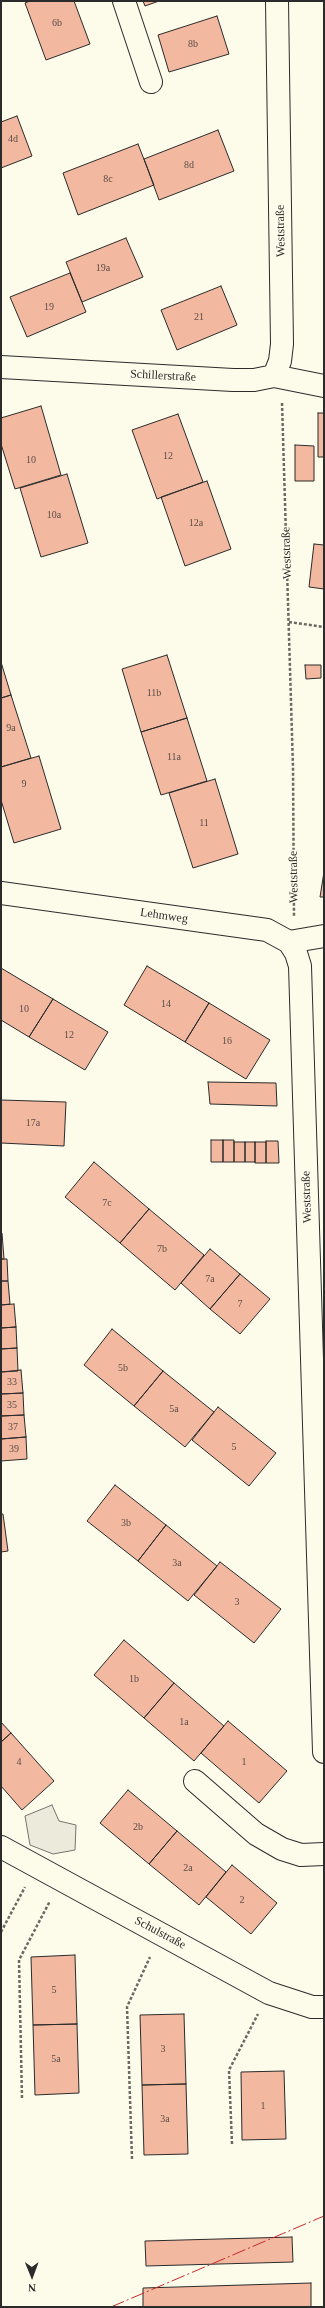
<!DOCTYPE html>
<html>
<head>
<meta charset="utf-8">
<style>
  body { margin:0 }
  #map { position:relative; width:325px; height:2308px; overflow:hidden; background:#fdfbea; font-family:"Times New Roman",serif }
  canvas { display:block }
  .frame { position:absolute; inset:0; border:2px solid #2b2b2b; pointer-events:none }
  .north { position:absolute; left:12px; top:2256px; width:40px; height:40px; -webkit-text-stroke:3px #fdfbea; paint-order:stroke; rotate:179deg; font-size:11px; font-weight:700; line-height:16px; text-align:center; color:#2b2b2b }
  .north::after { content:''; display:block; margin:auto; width:14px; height:18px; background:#2b2b2b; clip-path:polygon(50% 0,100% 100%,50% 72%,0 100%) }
</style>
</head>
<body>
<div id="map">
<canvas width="325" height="2308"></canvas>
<div class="frame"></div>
<div class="north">N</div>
</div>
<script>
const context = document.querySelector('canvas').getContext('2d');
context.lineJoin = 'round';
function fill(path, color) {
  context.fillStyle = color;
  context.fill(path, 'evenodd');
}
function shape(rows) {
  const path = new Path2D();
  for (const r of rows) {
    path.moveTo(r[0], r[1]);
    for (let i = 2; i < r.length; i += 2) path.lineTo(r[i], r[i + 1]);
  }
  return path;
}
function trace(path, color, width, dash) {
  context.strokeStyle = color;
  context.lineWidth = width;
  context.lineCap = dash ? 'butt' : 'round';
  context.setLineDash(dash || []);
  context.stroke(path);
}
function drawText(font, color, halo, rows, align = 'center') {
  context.font = font + ' "Times New Roman",serif';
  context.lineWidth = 3;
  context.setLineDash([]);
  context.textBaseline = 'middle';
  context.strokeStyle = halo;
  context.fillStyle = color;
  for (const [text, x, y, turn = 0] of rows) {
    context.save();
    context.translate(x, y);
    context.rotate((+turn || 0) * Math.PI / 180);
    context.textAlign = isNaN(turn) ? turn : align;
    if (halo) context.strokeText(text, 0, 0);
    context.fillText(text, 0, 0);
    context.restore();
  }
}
const parking = shape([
  [52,1805,59,1821,76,1825,75,1850,53,1854,30,1845,25,1816,52,1805]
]);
const building = shape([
  [30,1,74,1,90,44,46,60,25,3,30,1],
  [143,1,159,1,145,6,143,1],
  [217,16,229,54,169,72,158,35,217,16],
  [17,116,32,156,1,168,1,122,17,116],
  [218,130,234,171,159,200,144,159,218,130],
  [138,144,154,185,78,215,63,173,138,144],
  [126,238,143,277,82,302,66,262,126,238],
  [70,273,86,312,27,337,10,297,70,273],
  [221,286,237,325,177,350,161,310,221,286],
  [41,406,61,475,15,489,1,444,1,418,41,406],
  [318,413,324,413,324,457,318,457,318,413],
  [178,414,203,482,157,499,132,430,178,414],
  [295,445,314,446,314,481,295,481,295,445],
  [67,474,88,543,41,557,20,488,67,474],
  [207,481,231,549,185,566,161,497,207,481],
  [314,544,324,545,324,589,309,587,314,544],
  [167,655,187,718,141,732,122,669,167,655],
  [1,662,11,695,1,698,1,662],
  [305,665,321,665,321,678,306,679,305,665],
  [11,695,31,758,1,767,1,698,11,695],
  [187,718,207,781,161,795,141,732,187,718],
  [39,756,61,829,14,843,1,800,1,767,39,756],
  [215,779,238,854,193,868,169,793,215,779],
  [324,872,324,897,320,897,324,872],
  [147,966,209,1003,185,1042,124,1005,147,966],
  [1,968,53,999,29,1037,1,1020,1,968],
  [53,999,108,1032,85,1070,29,1037,53,999],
  [209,1003,270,1040,246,1079,185,1042,209,1003],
  [208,1082,276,1083,277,1106,210,1104,208,1082],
  [1,1100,66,1102,64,1146,1,1143,1,1100],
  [211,1140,223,1140,223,1162,211,1162,211,1140],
  [223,1140,234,1140,234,1162,223,1162,223,1140],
  [266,1141,278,1141,279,1163,266,1163,266,1141],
  [234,1142,245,1142,245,1162,234,1162,234,1142],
  [245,1142,255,1142,255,1162,245,1162,245,1142],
  [255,1142,266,1142,266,1163,255,1163,255,1142],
  [94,1162,149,1209,120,1243,65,1197,94,1162],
  [149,1209,204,1255,175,1290,120,1243,149,1209],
  [1,1233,2,1233,4,1259,1,1259,1,1233],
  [210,1249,240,1274,210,1309,181,1283,210,1249],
  [1,1259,7,1259,8,1281,1,1281,1,1259],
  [240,1274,270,1299,240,1334,210,1309,240,1274],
  [1,1281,8,1281,10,1304,1,1305,1,1281],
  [14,1304,16,1327,1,1328,1,1305,14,1304],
  [16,1327,17,1348,1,1349,1,1328,16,1327],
  [112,1329,163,1371,134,1406,84,1365,112,1329],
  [17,1348,18,1371,1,1372,1,1349,17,1348],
  [21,1370,23,1393,1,1394,1,1372,21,1370],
  [163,1371,214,1412,185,1447,134,1406,163,1371],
  [23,1393,24,1415,1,1416,1,1394,23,1393],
  [218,1407,276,1453,249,1486,192,1440,218,1407],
  [24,1415,26,1437,1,1439,1,1416,24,1415],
  [26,1437,27,1459,1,1461,1,1439,26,1437],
  [115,1485,166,1525,138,1561,87,1521,115,1485],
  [1,1514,3,1514,8,1551,1,1552,1,1514],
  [166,1525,217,1566,188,1601,138,1561,166,1525],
  [220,1562,281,1609,254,1643,194,1595,220,1562],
  [124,1640,174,1683,144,1718,94,1675,124,1640],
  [174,1683,224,1726,194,1761,144,1718,174,1683],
  [228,1721,287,1771,259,1803,201,1753,228,1721],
  [1,1722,11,1733,1,1742,1,1722],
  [11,1733,54,1781,22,1810,1,1786,1,1742,11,1733],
  [128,1790,177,1831,149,1864,100,1823,128,1790],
  [177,1831,226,1872,199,1905,149,1864,177,1831],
  [232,1865,277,1903,251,1934,206,1897,232,1865],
  [75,1955,77,2024,33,2025,31,1957,75,1955],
  [184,2014,186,2084,142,2085,140,2015,184,2014],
  [77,2024,79,2093,35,2095,33,2025,77,2024],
  [284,2071,286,2139,242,2140,241,2072,284,2071],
  [186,2084,188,2154,144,2155,142,2085,186,2084],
  [292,2237,293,2262,146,2266,145,2241,292,2237],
  [311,2283,311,2307,143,2307,143,2288,311,2283]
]);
const path = shape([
  [282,403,293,768,294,916],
  [289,622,324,627],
  [1,1932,25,1887],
  [22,2098,19,1960,50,1901],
  [232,2144,229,2070,258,2014],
  [132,2159,127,2007,150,1957]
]);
const minor = shape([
  [124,1,151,82],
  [1,367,233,380,254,380,274,376,324,386],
  [274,376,280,361,282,344,277,1],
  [1,893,267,930,289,942,296,953,300,966,324,1752],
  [289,942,324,936],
  [195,1781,256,1834,282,1849,301,1855,324,1854],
  [1,1847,269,1993,312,2007,324,2007]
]);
const power = shape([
  [111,2307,324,2216]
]);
const numberNames = [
  ["6b",57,23],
  ["8b",193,44],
  ["4d",13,139],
  ["8d",189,165],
  ["8c",108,179],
  ["19a",103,268],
  ["19",49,307],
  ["21",199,317],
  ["12",168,456],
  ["10",31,460],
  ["10a",54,515],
  ["12a",196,523],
  ["11b",154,693],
  ["9a",11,728],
  ["11a",174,757],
  ["9",24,784],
  ["11",204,823],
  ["14",166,1004],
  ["10",24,1009],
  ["12",69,1035],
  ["16",227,1041],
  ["17a",33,1123],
  ["7c",107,1203],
  ["7b",162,1249],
  ["7a",210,1279],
  ["7",240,1304],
  ["5b",123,1368],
  ["33",12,1382],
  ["35",12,1405],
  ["5a",174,1409],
  ["37",13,1427],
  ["5",234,1447],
  ["39",14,1449],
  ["3b",126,1523],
  ["3a",177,1563],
  ["3",237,1602],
  ["1b",134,1679],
  ["1a",184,1722],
  ["4",19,1762],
  ["1",244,1762],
  ["2b",138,1827],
  ["2a",188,1868],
  ["2",242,1900],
  ["5",54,1990],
  ["3",163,2049],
  ["5a",56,2059],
  ["1",263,2106],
  ["3a",165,2119]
];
const streetNames = [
  ["Weststraße",281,231,-91],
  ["Schillerstraße",163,376,3],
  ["Weststraße",287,553,-92],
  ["Weststraße",294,877,-91],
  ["Lehmweg",164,916,8],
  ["Weststraße",307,1197,-92],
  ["Schulstraße",160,1933,28]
];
fill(parking, '#eceadb');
trace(parking, '#74746e', 1);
fill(building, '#f2b8a0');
trace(building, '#2b2b2b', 1);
trace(minor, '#2b2b2b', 24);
trace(path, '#6a6964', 2.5, [3, 2]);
trace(minor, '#fdfbea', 22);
trace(power, '#c62828', 1, [14, 3, 2, 3]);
drawText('10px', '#5d4e48', null, numberNames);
drawText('12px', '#2b2b2b', '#fdfbea', streetNames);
</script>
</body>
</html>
